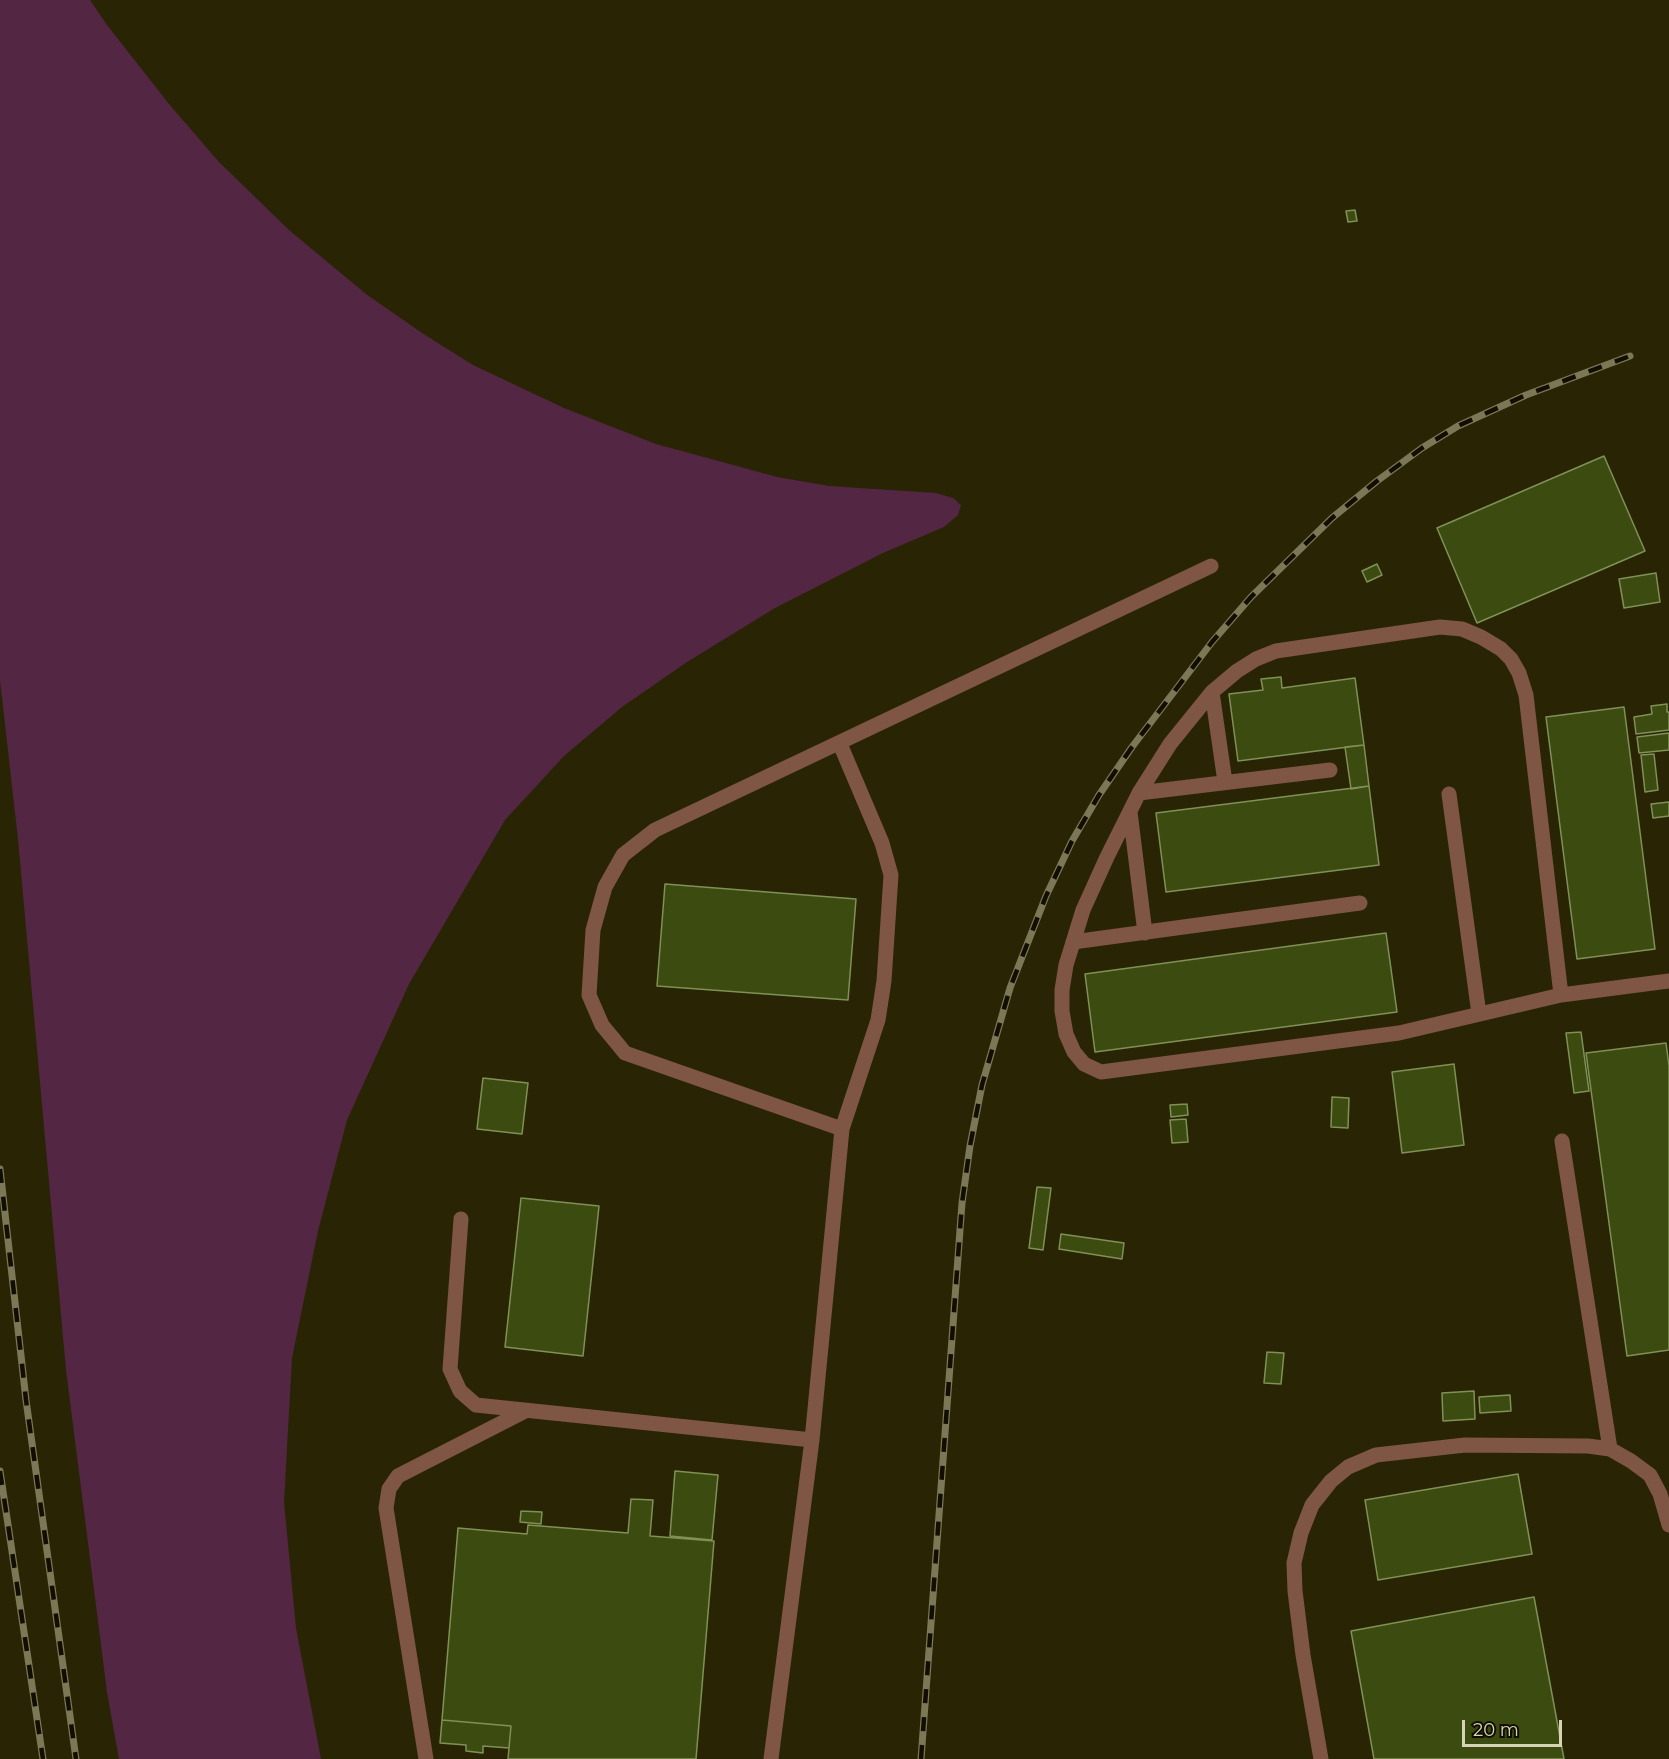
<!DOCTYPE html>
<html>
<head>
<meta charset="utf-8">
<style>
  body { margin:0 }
  #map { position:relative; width:1669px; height:1759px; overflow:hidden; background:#292504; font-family:Montserrat,sans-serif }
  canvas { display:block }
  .scale { position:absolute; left:1462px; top:1720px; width:100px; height:27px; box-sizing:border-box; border:3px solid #d7d4b5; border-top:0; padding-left:8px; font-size:18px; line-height:21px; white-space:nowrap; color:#d7d4b5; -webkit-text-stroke:4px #110e00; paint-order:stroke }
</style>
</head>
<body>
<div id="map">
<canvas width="1669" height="1759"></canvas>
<div class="scale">20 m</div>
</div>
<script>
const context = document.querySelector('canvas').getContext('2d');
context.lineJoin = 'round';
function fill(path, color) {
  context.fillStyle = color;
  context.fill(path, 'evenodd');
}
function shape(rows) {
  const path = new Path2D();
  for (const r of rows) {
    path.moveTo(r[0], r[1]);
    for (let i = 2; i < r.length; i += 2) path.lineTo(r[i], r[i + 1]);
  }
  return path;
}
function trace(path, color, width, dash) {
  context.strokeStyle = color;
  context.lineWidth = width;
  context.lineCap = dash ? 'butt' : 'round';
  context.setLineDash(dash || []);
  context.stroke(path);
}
const green = shape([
  [0,0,90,0,107,25,169,104,219,162,289,230,366,294,422,333,473,365,564,408,656,444,777,477,829,486,936,493,953,498,961,505,958,515,944,527,883,553,775,608,687,662,622,707,564,756,505,820,409,984,347,1120,318,1231,292,1358,284,1502,296,1628,321,1759,119,1759,107,1692,66,1370,18,839,0,680]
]);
const building = shape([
  [1355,210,1357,221,1348,222,1346,211,1355,210],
  [1604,456,1645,551,1477,623,1437,528,1604,456],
  [1377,564,1382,575,1367,582,1362,571,1377,564],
  [1656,573,1660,602,1624,608,1619,579,1656,573],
  [1281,677,1282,688,1355,678,1364,745,1238,761,1229,694,1263,690,1261,679,1281,677],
  [1667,704,1667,712,1669,712,1669,730,1636,734,1634,717,1652,714,1651,706,1667,704],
  [1624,707,1655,949,1577,959,1546,717,1624,707],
  [1669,733,1669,750,1639,753,1637,737,1669,733],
  [1364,745,1369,786,1351,789,1345,747,1364,745],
  [1654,754,1658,790,1645,792,1641,755,1654,754],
  [1369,786,1379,865,1166,892,1156,813,1369,786],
  [1669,802,1669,816,1653,818,1651,804,1669,802],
  [665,884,856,899,848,1000,657,986,665,884],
  [1386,933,1397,1012,1095,1052,1085,974,1386,933],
  [1581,1032,1589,1091,1574,1093,1566,1033,1581,1032],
  [1666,1043,1669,1066,1669,1350,1627,1356,1586,1053,1666,1043],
  [1454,1064,1464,1145,1402,1153,1392,1072,1454,1064],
  [483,1078,528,1083,522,1134,477,1129,483,1078],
  [1332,1097,1349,1098,1348,1128,1331,1127,1332,1097],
  [1187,1104,1188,1115,1171,1117,1170,1105,1187,1104],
  [1186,1119,1188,1142,1172,1143,1170,1120,1186,1119],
  [1037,1187,1051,1188,1043,1250,1029,1248,1037,1187],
  [521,1198,599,1206,583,1356,505,1347,521,1198],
  [1061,1234,1124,1243,1122,1259,1059,1249,1061,1234],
  [1267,1352,1284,1353,1281,1384,1264,1383,1267,1352],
  [1474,1391,1475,1419,1443,1421,1442,1393,1474,1391],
  [1510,1395,1511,1411,1480,1413,1479,1397,1510,1395],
  [675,1471,718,1475,712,1540,670,1536,675,1471],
  [1518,1474,1532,1554,1378,1580,1365,1500,1518,1474],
  [631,1499,653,1500,650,1536,714,1541,696,1759,508,1759,511,1726,442,1720,458,1528,527,1534,528,1525,628,1533,631,1499],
  [521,1511,542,1512,541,1524,520,1522,521,1511],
  [1534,1597,1564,1759,1374,1759,1351,1631,1534,1597],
  [442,1720,511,1726,509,1748,483,1746,483,1753,466,1751,466,1745,440,1743,442,1720]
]);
const service = shape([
  [1212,692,1225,782],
  [1139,793,1330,770],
  [1449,794,1479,1014],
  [1130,812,1145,933],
  [1073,942,1360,903],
  [1561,995,1526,695,1519,673,1511,659,1501,649,1481,637,1462,629,1440,627,1276,651,1256,659,1237,671,1212,692,1170,744,1139,793,1107,857,1083,910,1066,965,1062,990,1062,1011,1066,1034,1074,1052,1084,1064,1101,1072,1399,1033,1561,995,1669,981],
  [842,1129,625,1053,602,1025,589,995,593,930,605,887,623,855,655,830,1211,566],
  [1562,1141,1610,1449],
  [461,1219,450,1369,460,1391,476,1405,812,1440],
  [426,1759,386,1508,389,1489,398,1476,525,1411],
  [771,1759,812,1440,842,1129,878,1020,884,981,891,875,882,843,840,744],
  [1321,1759,1303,1655,1295,1591,1294,1563,1301,1533,1312,1505,1331,1481,1348,1467,1376,1455,1465,1445,1588,1446,1610,1449,1631,1461,1650,1475,1660,1494,1669,1525]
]);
const rail = shape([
  [0,1169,26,1400,76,1759],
  [0,1471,43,1759],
  [921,1759,962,1203,970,1146,982,1085,1010,988,1046,896,1072,841,1099,795,1132,747,1212,642,1251,597,1332,518,1377,481,1422,448,1458,426,1526,395,1630,356]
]);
fill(green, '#532643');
fill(building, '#3c4b0f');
trace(building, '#809158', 1.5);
trace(service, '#7f5544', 15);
trace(rail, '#7b7757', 7);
trace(rail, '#110e00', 4.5, [14]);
</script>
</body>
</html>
